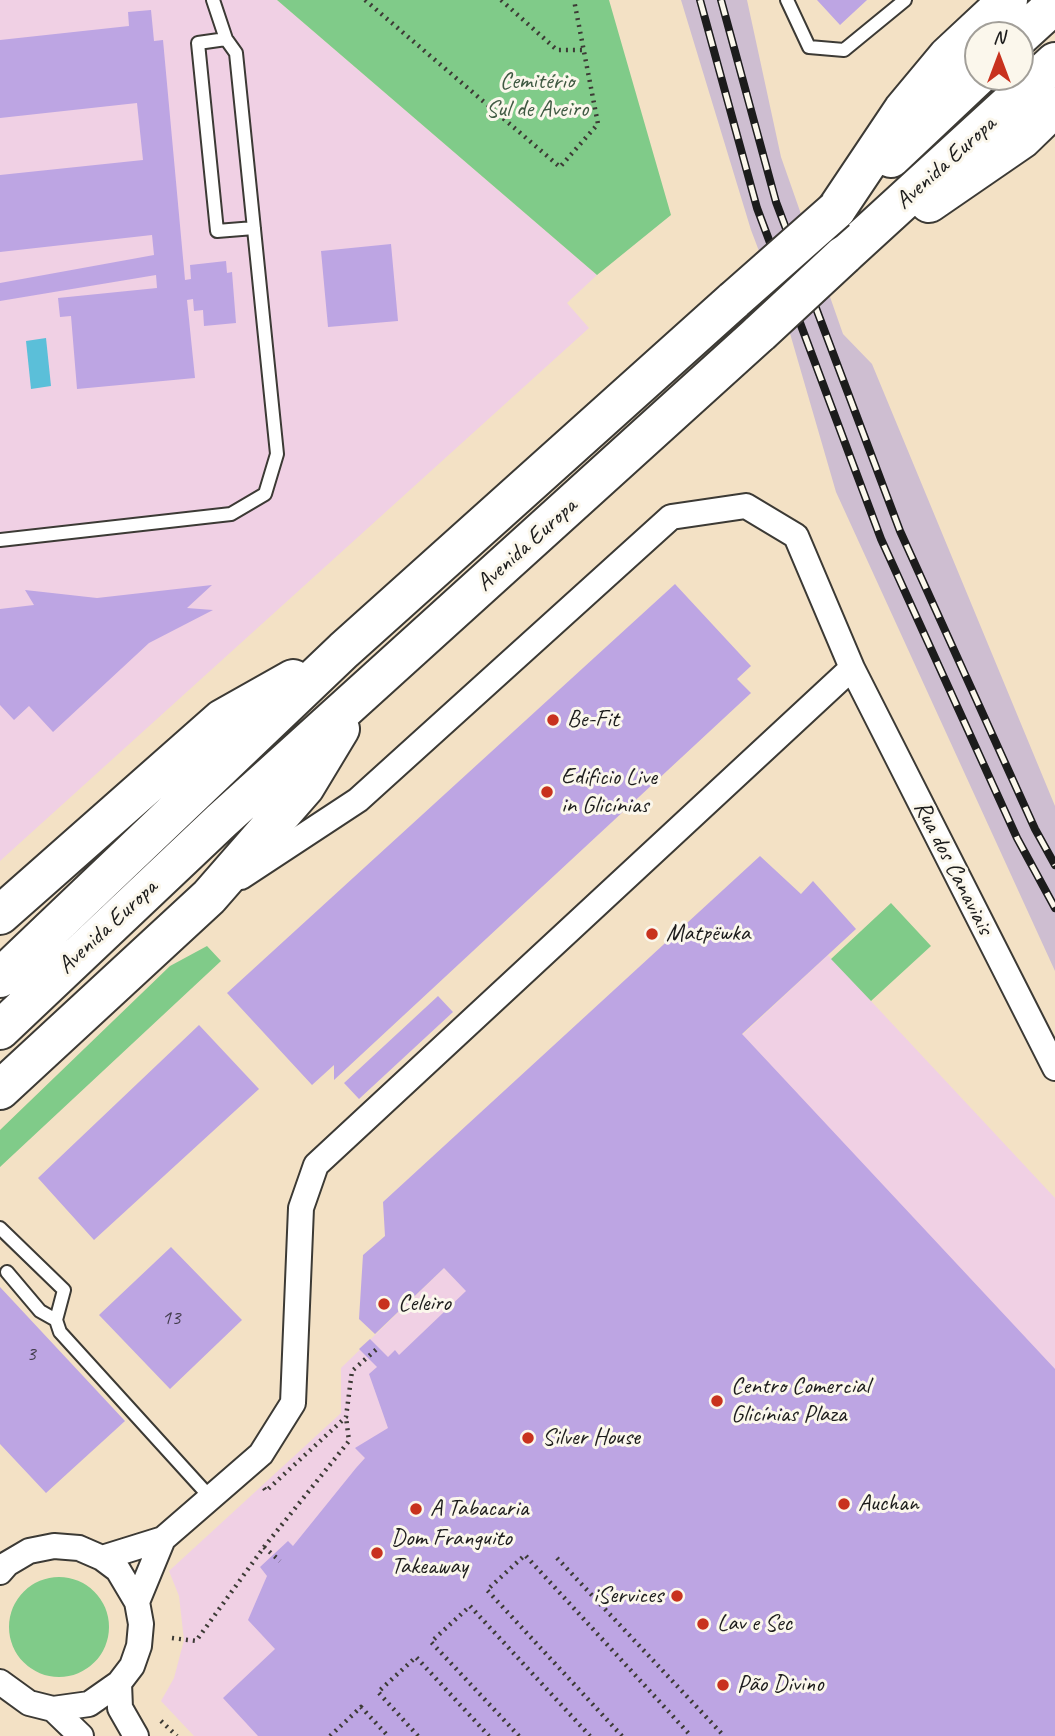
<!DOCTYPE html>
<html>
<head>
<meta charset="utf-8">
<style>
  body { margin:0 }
  #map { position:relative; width:1055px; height:1736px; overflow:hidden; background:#f3e1c5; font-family:Caveat,sans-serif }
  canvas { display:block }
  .north { position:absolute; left:964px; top:21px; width:70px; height:70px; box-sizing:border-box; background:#fbf7ec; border:2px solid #a29f99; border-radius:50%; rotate:0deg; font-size:19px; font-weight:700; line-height:28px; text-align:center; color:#1c1c1c }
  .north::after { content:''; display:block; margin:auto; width:24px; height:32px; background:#c8321e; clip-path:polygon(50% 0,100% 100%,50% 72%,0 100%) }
</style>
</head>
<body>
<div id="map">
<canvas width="1055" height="1736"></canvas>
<div class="north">N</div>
</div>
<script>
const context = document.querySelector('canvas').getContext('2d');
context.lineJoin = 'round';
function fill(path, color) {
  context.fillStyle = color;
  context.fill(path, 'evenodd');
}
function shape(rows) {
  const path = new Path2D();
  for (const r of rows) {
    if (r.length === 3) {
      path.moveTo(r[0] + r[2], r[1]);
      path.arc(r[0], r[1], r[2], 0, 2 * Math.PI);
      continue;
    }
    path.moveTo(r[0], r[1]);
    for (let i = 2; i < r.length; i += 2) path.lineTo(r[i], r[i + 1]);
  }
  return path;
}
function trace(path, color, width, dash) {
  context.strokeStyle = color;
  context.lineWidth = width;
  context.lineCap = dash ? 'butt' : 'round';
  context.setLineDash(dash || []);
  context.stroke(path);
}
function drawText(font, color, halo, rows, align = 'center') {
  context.font = font + ' Caveat,sans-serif';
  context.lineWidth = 6;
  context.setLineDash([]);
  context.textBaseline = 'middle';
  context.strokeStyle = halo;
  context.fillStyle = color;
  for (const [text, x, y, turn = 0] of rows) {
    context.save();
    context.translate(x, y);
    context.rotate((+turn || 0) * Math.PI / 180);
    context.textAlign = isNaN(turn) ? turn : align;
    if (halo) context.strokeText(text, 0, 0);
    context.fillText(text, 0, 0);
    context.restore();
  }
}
const built = shape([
  [0,0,277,0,597,275,567,303,589,328,0,861],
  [828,955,1055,1198,1055,1736,194,1736,161,1701,174,1678,184,1640,179,1596,169,1571,341,1413,341,1368,444,1268,467,1291]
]);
const industrial = shape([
  [681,0,747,0,781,157,843,334,872,364,1055,806,1055,971,836,492,789,330,751,230]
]);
const green = shape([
  [277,0,609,0,671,215,597,275],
  [891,903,931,946,871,1001,831,959],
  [207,946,221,961,0,1167,0,1130,170,966],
  [59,1627,50]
]);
const water = shape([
  [46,338,51,386,31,389,26,341]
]);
const building = shape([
  [817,0,867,0,840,25],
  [151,10,154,41,163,40,185,280,191,279,190,265,226,261,227,273,232,272,236,323,204,326,203,310,194,311,193,299,187,300,195,378,77,389,71,316,60,317,58,298,157,288,156,275,0,301,0,283,154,255,152,235,0,252,0,175,143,160,137,103,0,118,0,40,129,26,128,12],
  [391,244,398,321,328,327,321,251],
  [675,584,751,666,737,679,751,693,334,1080,334,1065,312,1085,227,993],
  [212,585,187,608,213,610,149,643,53,732,29,706,14,720,0,705,0,609,34,605,25,590,97,598],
  [760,856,801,894,813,881,856,929,742,1034,1055,1369,1055,1736,258,1736,223,1698,275,1649,248,1620,267,1576,260,1567,288,1541,293,1546,356,1468,365,1458,355,1448,388,1428,369,1374,377,1367,359,1349,370,1339,388,1357,395,1350,399,1355,466,1291,444,1268,375,1334,359,1319,363,1255,385,1236,383,1202],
  [438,996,453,1012,359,1099,344,1083],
  [199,1025,259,1089,94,1240,38,1178],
  [171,1247,242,1320,170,1389,99,1315],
  [0,1287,125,1421,46,1493,0,1444]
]);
const path = shape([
  [365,0,560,167,598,124,574,0],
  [501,0,557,50,584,50],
  [264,1488,266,1491,346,1417,352,1371,379,1347],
  [264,1547,280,1561],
  [557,1558,724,1736],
  [172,1638,196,1641,264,1547,349,1441,346,1417],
  [161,1721,177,1736],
  [330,1736,361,1707,388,1736],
  [418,1736,378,1692,416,1657,489,1736],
  [519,1736,431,1642,470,1606,590,1736],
  [622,1736,487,1590,525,1555,691,1736]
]);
const lane = shape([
  [787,0,809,47,844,50,905,0],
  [226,39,198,43,217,231,254,228],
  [0,540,231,514,265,494,277,454,236,53,226,39,213,0],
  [0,1228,64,1290,56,1320,60,1332,209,1496],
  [7,1272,40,1311,56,1320]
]);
const street = shape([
  [241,877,358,800,671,517,746,506,796,536,852,668,1055,1068],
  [102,1558,163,1539,261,1454,293,1403,301,1208,316,1165,852,668],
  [0,1572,7,1564,29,1551,54,1546,79,1548,102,1558,118,1570,137,1602,141,1624,139,1646,132,1666,119,1683,89,1704,53,1709,29,1703,0,1682],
  [137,1602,163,1539],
  [119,1683,120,1708,136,1736],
  [53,1709,81,1736]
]);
const primary = shape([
  [1020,36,1055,4],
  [891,158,978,76],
  [929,203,1022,139,1055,107],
  [836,210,903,110,948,56,1008,0],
  [844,255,1055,62],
  [0,915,222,719,293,679],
  [0,978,344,650,734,300],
  [0,1030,221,821,760,333],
  [0,1090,209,897,305,787,340,729]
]);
const rail = shape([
  [700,0,757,208,881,539,1017,838,1055,908],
  [721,0,776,202,900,531,1035,829,1055,865]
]);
const primaryBridge = shape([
  [734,300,836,210],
  [760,333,844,255]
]);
const markers = [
  [553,720,7,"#c8321e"],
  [547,792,7,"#c8321e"],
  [652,934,7,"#c8321e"],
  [384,1304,7,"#c8321e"],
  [717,1401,7,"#c8321e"],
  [528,1438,7,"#c8321e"],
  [844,1504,7,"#c8321e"],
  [416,1509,7,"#c8321e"],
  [377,1553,7,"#c8321e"],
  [677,1596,7,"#c8321e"],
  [703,1624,7,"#c8321e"],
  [723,1685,7,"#c8321e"]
];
const numberNames = [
  ["13",171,1318],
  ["3",31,1354]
];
const parkNames = [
  ["Cemitério",537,82],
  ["Sul de Aveiro",537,110]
];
const streetNames = [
  ["Avenida Europa",946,163,-42],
  ["Avenida Europa",527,545,-42],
  ["Rua dos Canaviais",953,868,63],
  ["Avenida Europa",108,927,-43]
];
const poiNames = [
  ["Be-Fit",567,720],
  ["Edificio Live",561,778],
  ["in Glicínias",561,806],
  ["Matpëwka",666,934],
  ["Celeiro",398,1304],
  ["Centro Comercial",731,1387],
  ["Glicínias Plaza",731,1415],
  ["Silver House",542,1438],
  ["Auchan",858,1504],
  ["A Tabacaria",430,1509],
  ["Dom Franguito",391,1539],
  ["Takeaway",391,1567],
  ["iServices",663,1596,"right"],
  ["Lav e Sec",717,1624],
  ["Pão Divino",737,1685]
];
fill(built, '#f0d0e4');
fill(industrial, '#cebed1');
fill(green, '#80cb89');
fill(water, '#5bbfd9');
fill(building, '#bda5e3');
trace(lane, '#3c3a35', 16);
trace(street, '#3c3a35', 28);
trace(primary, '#3c3a35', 42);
trace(path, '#3c3a35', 4.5, [2, 5]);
trace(lane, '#fff', 12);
trace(street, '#fff', 24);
trace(primary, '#fff', 38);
trace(rail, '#1c1c1c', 8);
trace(rail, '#fbf7ec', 5, [16]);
trace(primaryBridge, '#3c3a35', 42, []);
trace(primaryBridge, '#fff', 38);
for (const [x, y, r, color] of markers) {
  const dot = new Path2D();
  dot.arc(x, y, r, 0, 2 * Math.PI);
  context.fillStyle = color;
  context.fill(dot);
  trace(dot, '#fbf7ec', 2.5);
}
drawText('21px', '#443e4e', null, numberNames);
drawText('24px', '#3f5942', '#fbf7ec', parkNames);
drawText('24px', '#1c1c1c', '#fbf7ec', streetNames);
drawText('24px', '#1c1c1c', '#fbf7ec', poiNames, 'left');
</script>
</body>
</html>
